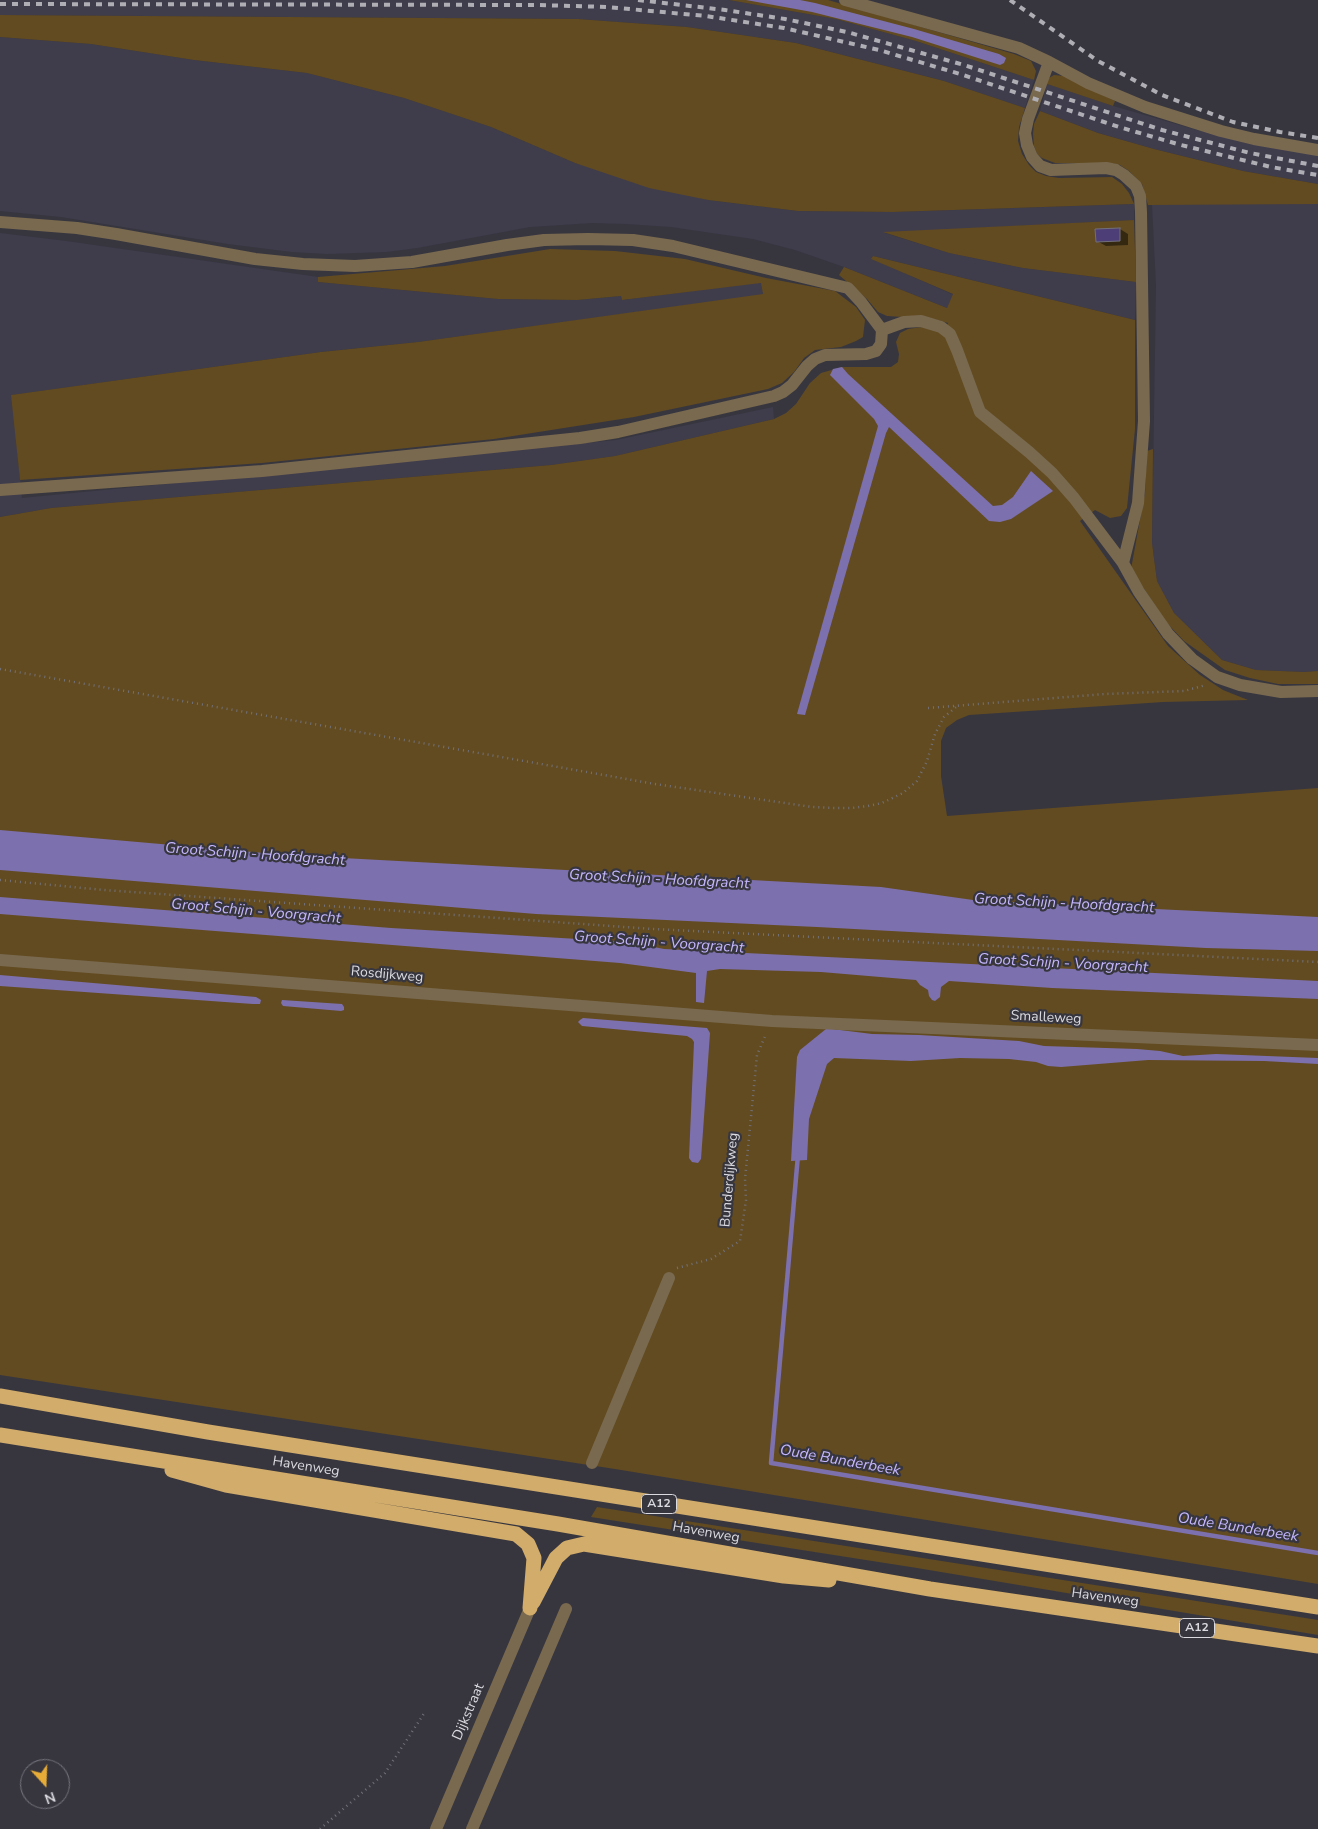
<!DOCTYPE html>
<html>
<head>
<meta charset="utf-8">
<style>
  body { margin:0 }
  #map { position:relative; width:1318px; height:1829px; overflow:hidden; background:#37363f; font-family:"Nunito Sans",sans-serif }
  canvas { display:block }
  .north { position:absolute; left:20px; top:1759px; width:50px; height:50px; box-sizing:border-box; background:#37363f; border:1px solid #78777f; border-radius:50%; rotate:160deg; font-size:14px; font-weight:700; line-height:20px; text-align:center; color:#dad9df }
  .north::after { content:''; display:block; margin:auto; width:18px; height:22px; background:#e7ac37; clip-path:polygon(50% 0,100% 100%,50% 72%,0 100%) }
</style>
</head>
<body>
<div id="map">
<canvas width="1318" height="1829"></canvas>
<div class="north">N</div>
</div>
<script>
const context = document.querySelector('canvas').getContext('2d');
context.lineJoin = 'round';
function fill(path, color) {
  context.fillStyle = color;
  context.fill(path, 'evenodd');
}
function shape(rows) {
  const path = new Path2D();
  for (const r of rows) {
    path.moveTo(r[0], r[1]);
    for (let i = 2; i < r.length; i += 2) path.lineTo(r[i], r[i + 1]);
  }
  return path;
}
function trace(path, color, width, dash) {
  context.strokeStyle = color;
  context.lineWidth = width;
  context.lineCap = dash ? 'butt' : 'round';
  context.setLineDash(dash || []);
  context.stroke(path);
}
function drawText(font, color, halo, rows, align = 'center') {
  context.font = font + ' "Nunito Sans",sans-serif';
  context.lineWidth = 4.5;
  context.setLineDash([]);
  context.textBaseline = 'middle';
  context.strokeStyle = halo;
  context.fillStyle = color;
  for (const [text, x, y, turn = 0] of rows) {
    context.save();
    context.translate(x, y);
    context.rotate((+turn || 0) * Math.PI / 180);
    context.textAlign = isNaN(turn) ? turn : align;
    if (halo) context.strokeText(text, 0, 0);
    context.fillText(text, 0, 0);
    context.restore();
  }
}
const built = shape([
  [0,0,729,0,836,19,916,41,1034,80,1025,108,944,81,796,43,687,27,578,19,0,15],
  [0,37,91,44,194,60,307,73,404,98,491,127,575,163,708,200,798,211,893,212,1134,204,1134,220,885,233,949,253,1023,268,1136,282,1135,320,873,256,872,259,954,295,947,308,844,267,795,250,753,239,671,227,627,224,592,223,530,227,417,248,386,252,327,254,292,252,228,244,61,217,0,211],
  [1047,84,1113,106,1197,130,1318,155,1318,184,1243,171,1154,149,1098,133,1040,111],
  [1152,204,1318,204,1318,671,1304,672,1256,670,1222,660,1174,613,1157,581,1152,543,1156,286],
  [0,233,66,241,318,277,318,282,498,299,577,300,621,296,622,300,762,282,763,295,418,342,321,352,12,395,22,498,616,440,773,407,774,419,615,456,551,465,51,508,0,517]
]);
const green = shape([
  [729,0,828,0,1014,54,1031,61,1036,71,1034,80,916,41,836,19],
  [0,15,578,19,687,27,796,43,944,81,1025,108,1019,127,1018,141,1022,154,1029,165,1036,172,1046,176,1059,178,1112,177,1122,184,1129,193,1134,204,893,212,798,211,708,200,649,188,575,163,491,127,404,98,307,73,194,60,91,44,0,37],
  [1054,75,1064,76,1115,101,1113,106,1047,84,1049,78],
  [1040,111,1098,133,1154,149,1243,171,1318,184,1318,204,1148,205,1142,184,1129,171,1120,165,1111,163,1055,163,1042,158,1037,154,1034,146,1033,134,1034,124],
  [1134,220,1136,282,1023,268,949,253,883,232],
  [550,249,615,251,685,259,766,278,835,291,856,307,865,320,863,337,856,341,841,347,815,350,804,358,794,372,782,383,768,389,634,417,494,439,262,463,20,480,11,395,321,352,418,342,763,294,761,283,622,300,621,296,577,300,498,299,318,282,318,277,445,266],
  [873,256,1135,320,1135,429,1127,508,1121,516,1110,518,1095,510,1080,521,1168,646,1200,675,1223,690,1248,700,1163,702,969,715,957,720,946,728,941,741,941,776,947,816,1318,788,1318,1584,615,1469,0,1375,0,517,51,508,551,465,615,456,774,419,786,413,796,404,810,383,821,373,842,367,891,367,898,362,899,354,896,342,900,333,908,329,922,327,933,328,945,335,948,323,934,319,887,316,878,312,867,299,839,275,844,267,947,308,953,294,871,259],
  [1153,449,1152,543,1157,581,1174,613,1222,660,1256,670,1304,672,1318,671,1318,684,1278,684,1250,678,1225,670,1184,641,1166,622,1131,569,1145,493,1147,451],
  [597,1507,1318,1620,1318,1635,917,1568,591,1517]
]);
const water = shape([
  [746,0,800,0,815,3,914,29,999,54,1006,58,1004,63,1000,65,912,37,812,12],
  [842,367,848,374,993,506,1002,505,1013,497,1031,471,1053,491,1011,519,1000,522,989,521,889,427,886,433,805,715,797,714,878,426,874,419,830,375,833,369],
  [0,830,287,855,881,887,973,900,1318,917,1318,951,1206,948,817,927,536,914,0,870],
  [0,897,391,928,629,942,664,949,1318,981,1318,999,1052,988,949,981,941,987,940,997,935,1001,932,1000,929,996,928,990,920,985,916,980,821,972,720,969,707,971,704,1003,696,1002,696,973,620,963,0,914],
  [0,975,256,997,261,1000,260,1004,253,1004,0,986],
  [282,1000,342,1004,344,1007,344,1010,341,1011,283,1006,281,1003],
  [583,1018,707,1028,710,1033,701,1159,698,1163,692,1162,689,1158,694,1042,692,1039,687,1036,582,1026,578,1022,580,1020],
  [826,1029,832,1029,872,1034,919,1035,1019,1041,1044,1046,1137,1049,1160,1051,1183,1056,1216,1054,1318,1058,1318,1064,1264,1061,1148,1060,1061,1067,1048,1066,1036,1062,1009,1059,960,1058,911,1061,834,1058,827,1064,809,1119,807,1160,791,1161,797,1057,800,1050]
]);
const shadow = shape([
  [1120,229,1128,234,1128,245,1106,246,1097,241]
]);
const stream = shape([
  [798,1155,771,1463,1318,1553]
]);
const building = shape([
  [1120,228,1120,241,1096,242,1095,229,1120,228]
]);
const path = shape([
  [0,669,655,784,812,807,832,808,851,808,868,806,882,803,903,793,917,781,927,761,935,734,944,717,956,707],
  [928,708,1105,694,1184,691,1206,685],
  [0,880,104,890,653,929,1318,962],
  [677,1268,711,1259,740,1241,746,1200,745,1179,757,1055,766,1034],
  [320,1829,385,1773,425,1712]
]);
const minor = shape([
  [845,0,1019,48,1049,62,1028,119,1025,133,1027,145,1032,157,1040,166,1051,170,1106,168,1116,170,1124,175,1136,186,1140,196,1141,212,1144,421,1138,503,1123,563],
  [1049,62,1088,83,1145,107,1221,131,1254,139,1318,150],
  [0,222,77,228,116,234,255,259,303,264,355,266,412,262,507,245,544,240,588,239,633,240,673,246,848,288,861,302,882,330,881,344,876,351,866,354,825,355,815,359,807,366,792,385,783,392,774,396,618,432,580,438,262,471,0,490],
  [882,330,904,322,921,321,941,327,950,334,957,350,980,412,1029,452,1052,473,1074,498,1123,563,1139,592,1168,634,1192,659,1217,677,1240,685,1281,692,1318,691],
  [0,960,772,1021,1318,1045],
  [592,1463,669,1278],
  [436,1829,530,1608],
  [472,1829,566,1609]
]);
const highway = shape([
  [0,1396,208,1432,1318,1607],
  [0,1435,558,1524,930,1589,1318,1646],
  [172,1470,226,1485,516,1534,528,1544,534,1558,530,1608],
  [533,1602,556,1558,567,1548,584,1544,784,1576,829,1580]
]);
const rail = shape([
  [638,0,725,10,785,19,847,32,964,65,1162,130,1250,153,1318,166],
  [1010,0,1098,61,1162,95,1233,122,1280,132,1318,138],
  [0,4,538,5,607,7,706,16,784,28,879,50,960,74,1119,127,1181,145,1271,167,1318,175]
]);
const shields = [
  [659,1504,35],
  [1197,1628,35]
];
const shieldNames = [
  ["A12",659,1504],
  ["A12",1197,1628]
];
const streetNames = [
  ["Rosdijkweg",387,975,5],
  ["Smalleweg",1046,1018,3],
  ["Bunderdijkweg",730,1180,-85],
  ["Havenweg",306,1467,9],
  ["Havenweg",706,1533,10],
  ["Havenweg",1105,1598,8],
  ["Dijkstraat",469,1712,-67]
];
const waterNames = [
  ["Groot Schijn - Hoofdgracht",255,855,4],
  ["Groot Schijn - Hoofdgracht",659,880,3],
  ["Groot Schijn - Hoofdgracht",1064,904,3],
  ["Groot Schijn - Voorgracht",256,912,5],
  ["Groot Schijn - Voorgracht",659,943,4],
  ["Groot Schijn - Voorgracht",1063,964,3],
  ["Oude Bunderbeek",840,1461,10],
  ["Oude Bunderbeek",1238,1528,9]
];
fill(built, '#3f3c4c');
fill(green, '#624b21');
fill(water, '#7d70ae');
fill(shadow, '#0007');
trace(stream, '#7d70ae', 4.5);
fill(building, '#4d3e78');
trace(building, '#72707b', 1);
trace(path, '#727179', 2.5, [1, 4]);
trace(minor, '#79694f', 12);
trace(highway, '#d2ac6a', 15);
trace(rail, '#afaeb5', 4, [6, 6]);
for (const [x, y, w] of shields) {
  const box = new Path2D();
  box.roundRect(x - w / 2, y - 9.5, w, 19, 4);
  context.fillStyle = '#37363f';
  context.fill(box);
  trace(box, '#dad9df', 1);
}
drawText('bold 12px', '#dad9df', null, shieldNames);
drawText('14px', '#dad9df', '#37363f', streetNames);
drawText('italic 15px', '#c4b6fd', '#37363f', waterNames);
</script>
</body>
</html>
